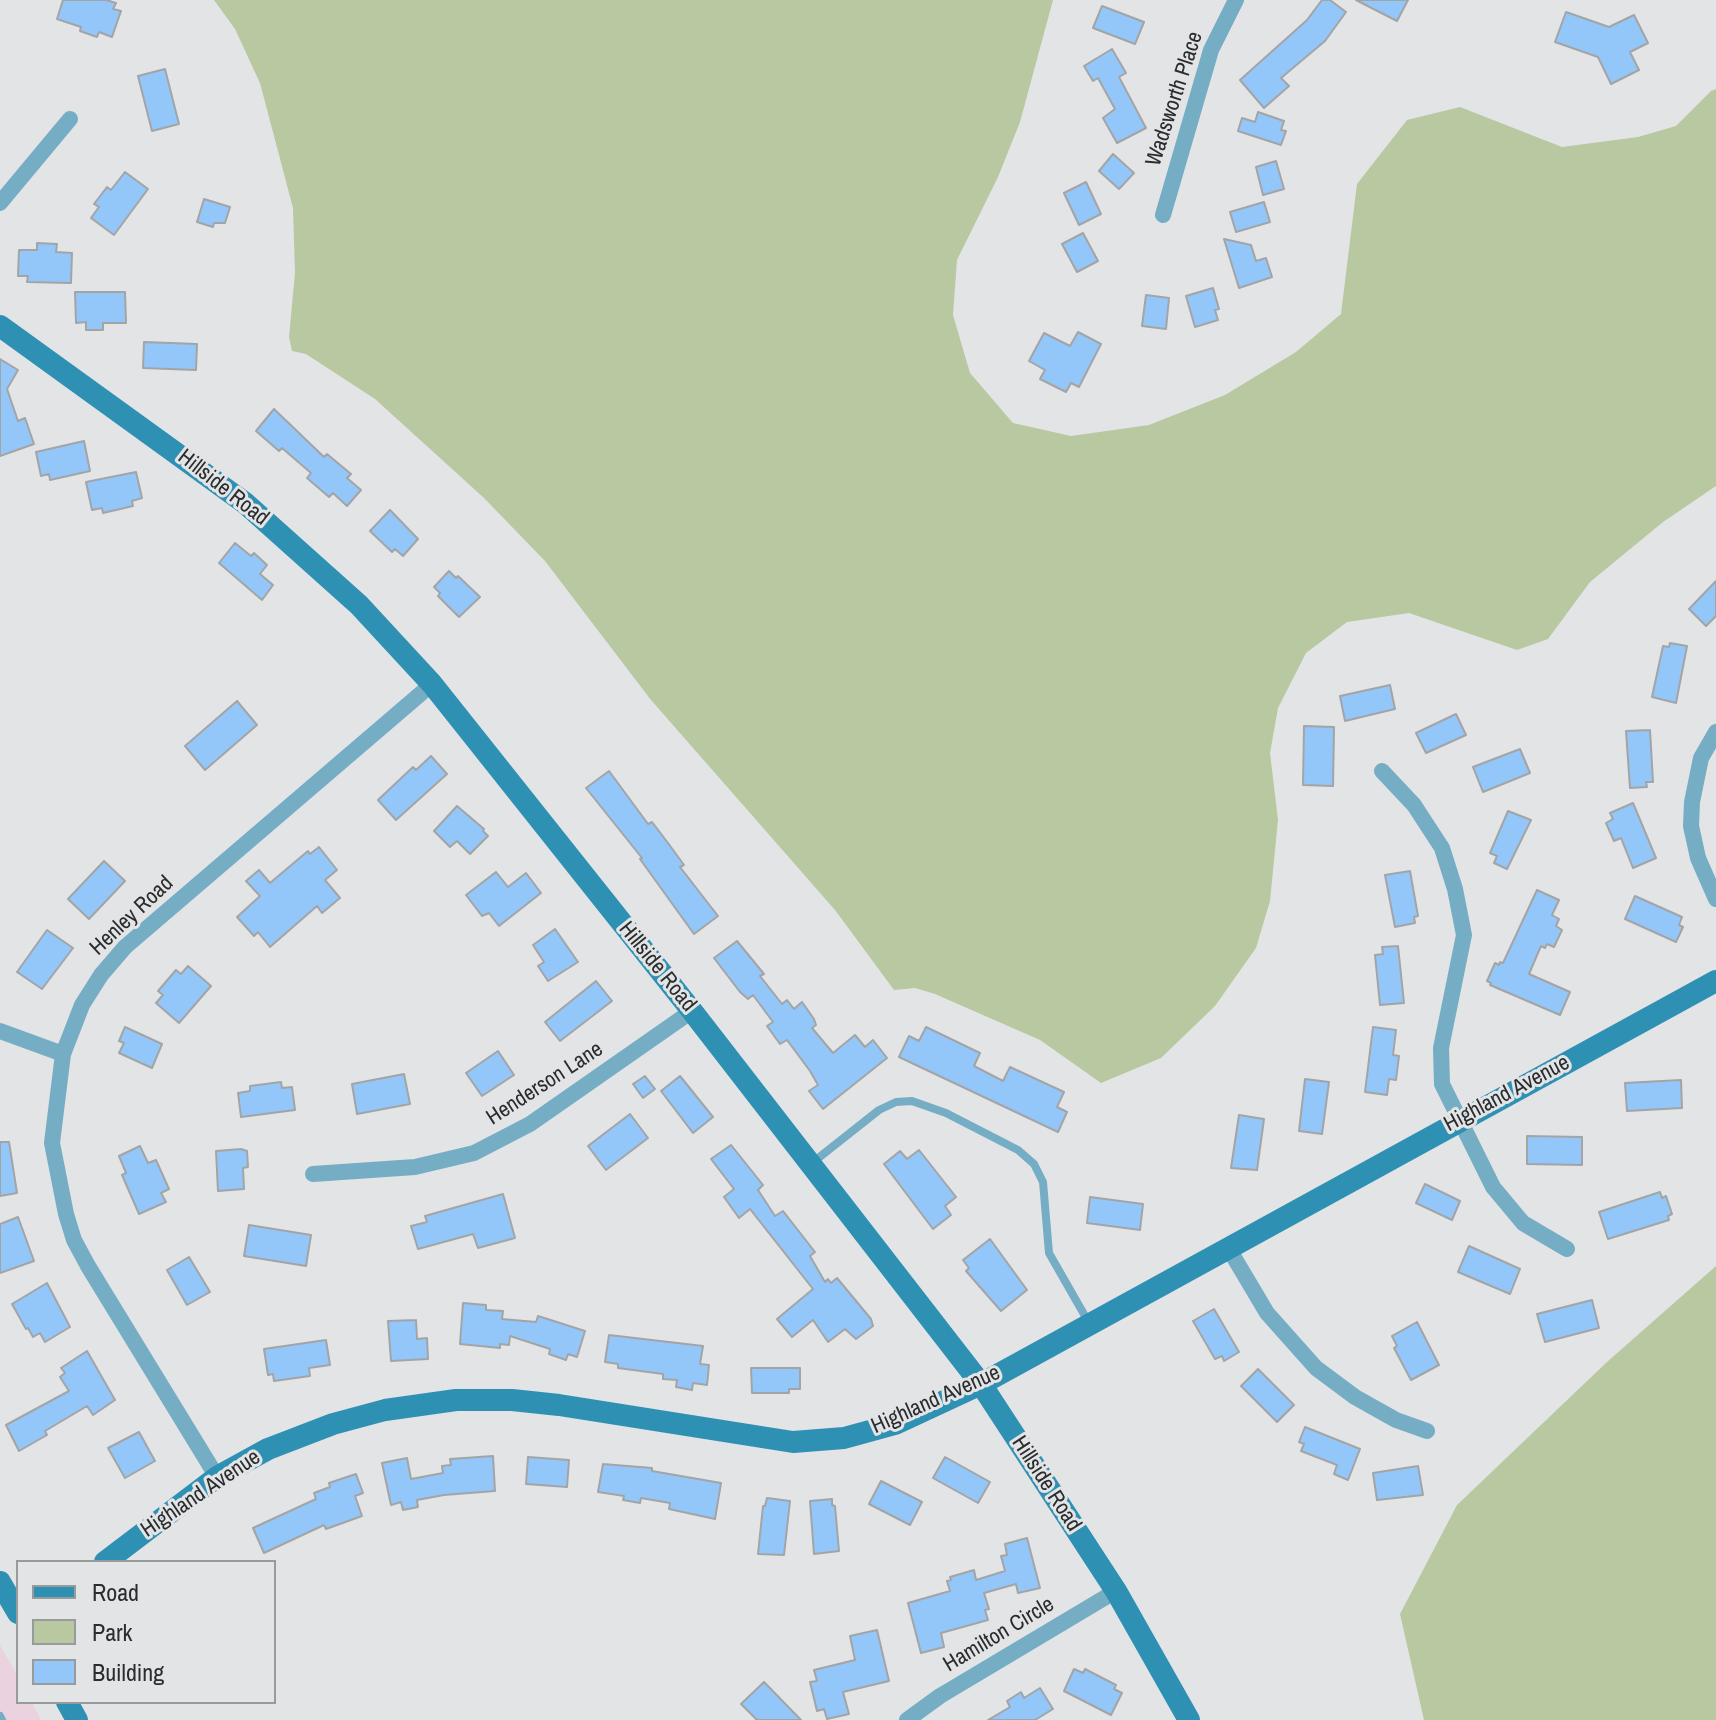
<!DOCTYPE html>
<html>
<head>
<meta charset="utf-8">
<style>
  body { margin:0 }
  #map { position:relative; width:1716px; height:1720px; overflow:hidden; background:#e3e4e6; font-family:"Archivo Narrow",sans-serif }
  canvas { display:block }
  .legend { position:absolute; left:16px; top:1560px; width:260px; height:144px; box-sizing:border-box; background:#e3e4e6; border:2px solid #999a9c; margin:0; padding:10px 14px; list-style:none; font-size:24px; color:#2b2c2d }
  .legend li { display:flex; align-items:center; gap:16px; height:40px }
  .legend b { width:40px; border:2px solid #999a9c }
</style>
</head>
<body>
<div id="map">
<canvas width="1716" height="1720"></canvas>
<ul class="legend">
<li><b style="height:10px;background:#2e91b3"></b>Road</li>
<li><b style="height:22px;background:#b8c8a1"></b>Park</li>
<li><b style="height:22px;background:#94c7f9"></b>Building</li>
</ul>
</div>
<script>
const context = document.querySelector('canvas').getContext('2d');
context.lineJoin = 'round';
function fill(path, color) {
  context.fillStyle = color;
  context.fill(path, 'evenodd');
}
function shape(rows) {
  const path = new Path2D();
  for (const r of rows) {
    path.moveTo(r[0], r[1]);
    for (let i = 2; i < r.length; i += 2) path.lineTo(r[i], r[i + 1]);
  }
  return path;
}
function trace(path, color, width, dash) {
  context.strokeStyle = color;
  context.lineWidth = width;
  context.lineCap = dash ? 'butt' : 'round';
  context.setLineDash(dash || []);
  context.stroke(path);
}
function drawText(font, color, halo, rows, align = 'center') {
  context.font = font + ' "Archivo Narrow",sans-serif';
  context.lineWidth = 6;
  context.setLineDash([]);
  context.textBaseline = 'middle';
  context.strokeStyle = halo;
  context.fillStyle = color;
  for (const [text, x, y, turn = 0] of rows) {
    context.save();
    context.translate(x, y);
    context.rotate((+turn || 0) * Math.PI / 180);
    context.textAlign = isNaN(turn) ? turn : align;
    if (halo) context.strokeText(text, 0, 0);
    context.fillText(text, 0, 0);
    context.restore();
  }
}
const commercial = shape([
  [0,1645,18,1677,18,1702,32,1702,41,1720,0,1720]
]);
const green = shape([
  [214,0,1053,0,1020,122,998,177,957,260,953,315,970,373,1013,423,1071,436,1149,425,1225,395,1296,352,1341,314,1357,184,1407,120,1460,107,1562,147,1638,137,1676,126,1711,91,1716,89,1716,486,1663,522,1590,582,1548,639,1517,650,1409,613,1347,622,1306,653,1278,708,1270,753,1278,820,1270,901,1256,948,1215,1006,1161,1058,1101,1083,1040,1040,935,994,915,988,894,990,835,910,651,700,545,561,484,498,375,399,306,354,292,351,289,337,295,273,293,208,260,83,235,29],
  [1716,1266,1716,1720,1424,1720,1400,1614,1457,1505,1607,1362]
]);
const building = shape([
  [63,0,106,0,116,3,113,9,121,11,112,37,99,32,97,37,80,31,81,27,57,19,63,0],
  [1322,0,1330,0,1346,12,1325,41,1281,78,1289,86,1264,108,1240,80,1307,20,1322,0],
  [1356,0,1408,0,1397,21,1356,0],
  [1102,6,1144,22,1135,44,1093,28,1102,6],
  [1566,12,1609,27,1634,15,1648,43,1630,52,1639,70,1611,84,1598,57,1555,42,1566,12],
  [1112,49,1126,73,1119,77,1146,128,1117,143,1103,118,1115,109,1098,78,1093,81,1084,66,1112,49],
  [165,69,179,124,152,131,138,76,165,69],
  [1258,112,1284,121,1281,130,1286,131,1281,145,1238,131,1242,118,1255,122,1258,112],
  [1113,154,1134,173,1119,189,1099,171,1113,154],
  [1276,161,1284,189,1263,195,1256,167,1276,161],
  [125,172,148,189,114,235,91,218,99,207,94,204,107,187,111,190,125,172],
  [1086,182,1101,214,1079,225,1064,193,1086,182],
  [204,199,230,207,225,223,214,223,213,227,197,222,204,199],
  [1264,202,1270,222,1236,232,1230,212,1264,202],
  [1083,233,1098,261,1077,272,1062,244,1083,233],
  [1224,239,1251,245,1256,261,1266,258,1272,277,1239,288,1224,239],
  [37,243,57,244,56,252,72,253,71,283,27,282,28,276,18,276,19,250,37,250,37,243],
  [1213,288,1219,309,1215,310,1218,320,1195,327,1186,296,1213,288],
  [75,292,125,292,126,323,103,323,103,330,86,330,86,322,76,323,75,292],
  [1146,295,1169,298,1166,329,1142,326,1146,295],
  [1078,332,1101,344,1079,387,1071,383,1066,392,1040,379,1045,370,1029,361,1044,333,1070,346,1078,332],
  [144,342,197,344,196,370,143,368,144,342],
  [0,359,18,370,7,389,18,421,25,418,34,444,0,456,0,359],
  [274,409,324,457,327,454,351,474,347,478,361,490,347,506,333,493,329,497,307,478,311,473,282,448,279,451,256,431,274,409],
  [84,441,90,471,50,480,49,474,41,476,36,452,84,441],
  [136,472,142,498,132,501,133,506,103,513,102,508,92,510,86,482,136,472],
  [390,510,418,539,403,556,395,549,392,552,370,531,390,510],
  [235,543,251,556,254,553,267,565,260,574,273,585,262,600,219,563,235,543],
  [449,571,456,578,458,576,480,597,459,617,438,596,440,593,434,587,449,571],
  [1716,581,1716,616,1706,626,1689,609,1716,581],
  [1670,643,1687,646,1676,703,1652,697,1663,646,1669,647,1670,643],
  [1390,685,1395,709,1345,721,1340,696,1390,685],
  [237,701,257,725,205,770,185,746,237,701],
  [1456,714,1466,735,1426,753,1416,733,1456,714],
  [1304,726,1334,727,1333,786,1303,785,1304,726],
  [1650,730,1653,782,1646,782,1647,787,1630,788,1626,731,1650,730],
  [1520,749,1530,773,1483,792,1473,767,1520,749],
  [431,756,447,774,396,820,378,800,413,767,416,770,431,756],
  [609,771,648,824,652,822,668,843,684,865,680,867,718,916,694,934,640,859,642,858,586,788,609,771],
  [1633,803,1656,858,1633,868,1621,838,1614,841,1606,823,1613,819,1610,813,1633,803],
  [457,806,484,829,483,831,488,836,470,854,457,841,450,847,434,831,457,806],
  [1508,811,1531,820,1507,869,1494,863,1497,856,1490,853,1508,811],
  [319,847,337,870,325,880,340,898,322,913,317,906,270,947,258,932,254,936,237,917,260,896,246,881,259,870,270,883,308,851,310,854,319,847],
  [104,861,125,881,89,919,68,899,104,861],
  [1410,871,1418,916,1414,917,1415,923,1395,927,1385,875,1410,871],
  [496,872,508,887,526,873,541,893,499,926,489,913,482,916,466,895,496,872],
  [1537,890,1559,900,1552,915,1559,919,1556,926,1562,930,1554,947,1547,944,1545,948,1541,946,1529,974,1570,992,1560,1015,1490,985,1491,983,1487,981,1495,963,1499,965,1500,962,1503,963,1537,890],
  [1635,896,1682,917,1679,925,1683,927,1676,942,1625,919,1635,896],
  [555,929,578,962,548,981,538,966,544,962,533,945,555,929],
  [47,930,73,948,42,989,17,972,47,930],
  [737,941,764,974,760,976,782,1004,787,1000,794,1009,802,1002,814,1019,816,1025,812,1028,833,1053,855,1035,865,1047,873,1040,887,1058,823,1109,809,1091,818,1085,810,1071,787,1040,780,1044,767,1026,773,1022,753,995,748,999,740,992,714,958,737,941],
  [1398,946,1404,1003,1380,1005,1375,955,1383,954,1382,947,1398,946],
  [188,966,211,986,179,1023,156,1003,163,995,158,991,176,970,181,974,188,966],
  [596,981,612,1001,560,1041,545,1022,596,981],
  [125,1027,162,1044,152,1068,119,1053,124,1043,119,1041,125,1027],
  [926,1027,980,1053,974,1066,1003,1081,1010,1067,1064,1092,1057,1107,1067,1112,1058,1132,899,1057,909,1036,919,1041,926,1027],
  [1373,1027,1396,1030,1393,1055,1399,1056,1396,1080,1389,1079,1387,1095,1365,1092,1373,1027],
  [498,1051,514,1075,482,1096,466,1073,498,1051],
  [404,1074,410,1104,357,1114,352,1084,404,1074],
  [645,1076,655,1089,643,1098,633,1084,645,1076],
  [680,1076,713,1117,693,1133,661,1091,680,1076],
  [1305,1079,1329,1082,1322,1134,1299,1131,1305,1079],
  [1681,1080,1682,1108,1627,1111,1625,1083,1681,1080],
  [281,1082,282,1088,292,1087,295,1110,241,1117,238,1093,250,1091,250,1086,281,1082],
  [630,1114,648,1138,606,1170,588,1146,630,1114],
  [1239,1115,1264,1119,1257,1170,1231,1168,1239,1115],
  [1527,1136,1582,1137,1582,1165,1527,1164,1527,1136],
  [0,1142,9,1142,17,1193,0,1196,0,1142],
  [731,1145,763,1185,758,1190,775,1216,783,1211,815,1252,810,1256,825,1282,828,1279,831,1283,837,1278,871,1319,873,1326,856,1339,845,1329,828,1342,813,1320,792,1337,777,1319,813,1289,750,1209,739,1218,724,1197,734,1189,711,1159,731,1145],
  [140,1146,148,1163,156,1160,169,1189,161,1193,166,1202,139,1214,122,1175,126,1173,119,1156,140,1146],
  [241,1149,247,1151,248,1167,243,1168,244,1189,218,1191,216,1151,241,1149],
  [919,1150,956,1197,945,1206,951,1215,933,1229,884,1164,900,1151,907,1159,919,1150],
  [1425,1184,1460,1201,1452,1220,1416,1203,1425,1184],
  [1660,1192,1662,1198,1666,1196,1672,1214,1668,1216,1669,1220,1608,1239,1599,1212,1660,1192],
  [503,1194,515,1238,478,1248,473,1234,418,1249,411,1226,427,1222,425,1216,503,1194],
  [1090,1197,1143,1204,1140,1230,1087,1223,1090,1197],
  [18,1217,34,1261,0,1273,0,1224,18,1217],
  [249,1225,311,1235,306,1266,244,1256,249,1225],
  [990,1239,1027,1290,1001,1311,966,1271,969,1268,963,1260,990,1239],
  [1469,1246,1520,1269,1510,1294,1458,1272,1469,1246],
  [189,1257,210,1292,187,1305,167,1270,189,1257],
  [47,1283,70,1327,45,1342,40,1333,33,1337,28,1328,26,1329,12,1304,47,1283],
  [1592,1300,1599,1328,1545,1342,1537,1314,1592,1300],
  [463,1303,486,1305,486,1310,503,1311,502,1319,536,1322,538,1316,585,1331,577,1357,568,1354,566,1360,549,1354,550,1349,510,1336,509,1345,500,1344,500,1348,460,1344,463,1303],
  [1214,1309,1239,1352,1224,1361,1222,1356,1215,1359,1193,1321,1214,1309],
  [416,1320,417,1339,427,1338,428,1359,391,1361,388,1321,416,1320],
  [1417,1322,1439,1365,1411,1380,1394,1348,1397,1346,1392,1336,1417,1322],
  [609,1335,703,1346,700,1364,709,1365,707,1385,693,1383,692,1390,676,1387,677,1380,663,1379,663,1374,618,1368,618,1364,605,1362,609,1335],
  [326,1340,330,1365,309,1368,310,1376,274,1381,273,1374,268,1375,264,1349,326,1340],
  [87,1351,115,1400,93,1415,87,1406,45,1431,47,1435,19,1451,6,1425,69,1391,60,1377,65,1373,61,1368,87,1351],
  [751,1368,800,1368,800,1389,789,1389,789,1393,752,1393,751,1368],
  [1258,1369,1294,1405,1277,1422,1241,1386,1258,1369],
  [1305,1427,1360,1449,1348,1480,1334,1474,1337,1465,1301,1451,1304,1444,1299,1442,1305,1427],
  [139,1432,155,1461,125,1478,108,1448,139,1432],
  [493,1456,495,1491,444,1495,417,1500,418,1507,403,1510,401,1502,391,1505,382,1463,407,1458,411,1479,443,1473,442,1466,451,1465,450,1459,493,1456],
  [528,1457,569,1460,567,1487,526,1484,528,1457],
  [945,1457,990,1482,978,1503,933,1478,945,1457],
  [603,1464,652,1468,652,1471,721,1483,715,1519,669,1509,670,1503,641,1498,640,1503,623,1500,624,1496,598,1492,603,1464],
  [1418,1466,1423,1495,1377,1500,1373,1473,1418,1466],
  [356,1474,363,1493,355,1496,362,1516,326,1529,324,1525,264,1553,253,1528,316,1499,314,1493,330,1487,329,1483,356,1474],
  [881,1481,922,1502,910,1525,869,1504,881,1481],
  [767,1498,790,1501,784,1555,758,1554,763,1506,765,1506,767,1498],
  [832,1499,832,1505,835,1506,839,1551,814,1554,810,1501,832,1499],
  [1027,1538,1040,1588,1018,1593,1016,1584,984,1593,989,1609,985,1610,988,1620,941,1633,944,1647,921,1653,908,1603,950,1591,947,1581,951,1580,950,1577,974,1570,976,1580,1005,1571,1001,1556,1007,1555,1005,1544,1027,1538],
  [877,1630,889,1681,843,1692,849,1714,827,1719,824,1709,817,1711,810,1682,817,1681,814,1670,855,1660,850,1636,877,1630],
  [1074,1669,1083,1673,1085,1669,1116,1685,1114,1689,1122,1693,1111,1715,1064,1691,1074,1669],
  [764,1682,801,1720,757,1720,741,1704,764,1682],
  [1040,1688,1053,1709,1035,1720,988,1720,1010,1707,1007,1701,1021,1692,1024,1698,1040,1688]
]);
const lane = shape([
  [812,1163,879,1110,896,1102,912,1101,946,1113,1018,1150,1034,1164,1043,1182,1049,1253,1089,1323],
  [0,1716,2,1720]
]);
const street = shape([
  [0,203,70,119],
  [1163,215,1211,50,1236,0],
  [1716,732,1701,758,1692,802,1691,826,1698,858,1716,899],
  [1382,771,1414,805,1442,848,1455,889,1464,935,1441,1048,1442,1084,1493,1187,1523,1223,1567,1249],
  [0,1031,63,1054],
  [313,1174,415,1167,474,1153,530,1124,692,1011],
  [1229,1249,1267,1313,1316,1368,1355,1397,1396,1420,1427,1431],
  [217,1477,88,1266,74,1240,66,1214,52,1143,63,1054,82,1005,101,975,125,947,432,684],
  [907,1720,940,1696,1116,1591]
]);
const secondary = shape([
  [0,326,245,503,359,605,432,684,692,1011,981,1384,1116,1591,1189,1720],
  [105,1562,217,1477,268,1449,333,1424,385,1410,456,1400,512,1400,559,1405,793,1442,844,1438,895,1424,981,1384,1716,981],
  [0,1582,18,1613],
  [67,1702,77,1720]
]);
const streetNames = [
  ["Wadsworth Place",1175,99,-72],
  ["Hillside Road",223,488,38],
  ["Henley Road",132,916,-43],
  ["Hillside Road",657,967,51],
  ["Henderson Lane",545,1084,-33],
  ["Highland Avenue",1507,1094,-28],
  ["Highland Avenue",936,1400,-24],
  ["Hillside Road",1046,1484,57],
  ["Highland Avenue",201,1494,-34],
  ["Hamilton Circle",999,1635,-31]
];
fill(commercial, '#ead3df');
fill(green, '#b8c8a1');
fill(building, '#94c7f9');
trace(building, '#a3a4a6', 2);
trace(lane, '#75adc4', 8);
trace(street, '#75adc4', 16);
trace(secondary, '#2e91b3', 22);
drawText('22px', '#2b2c2d', '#e3e4e6', streetNames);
</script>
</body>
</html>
